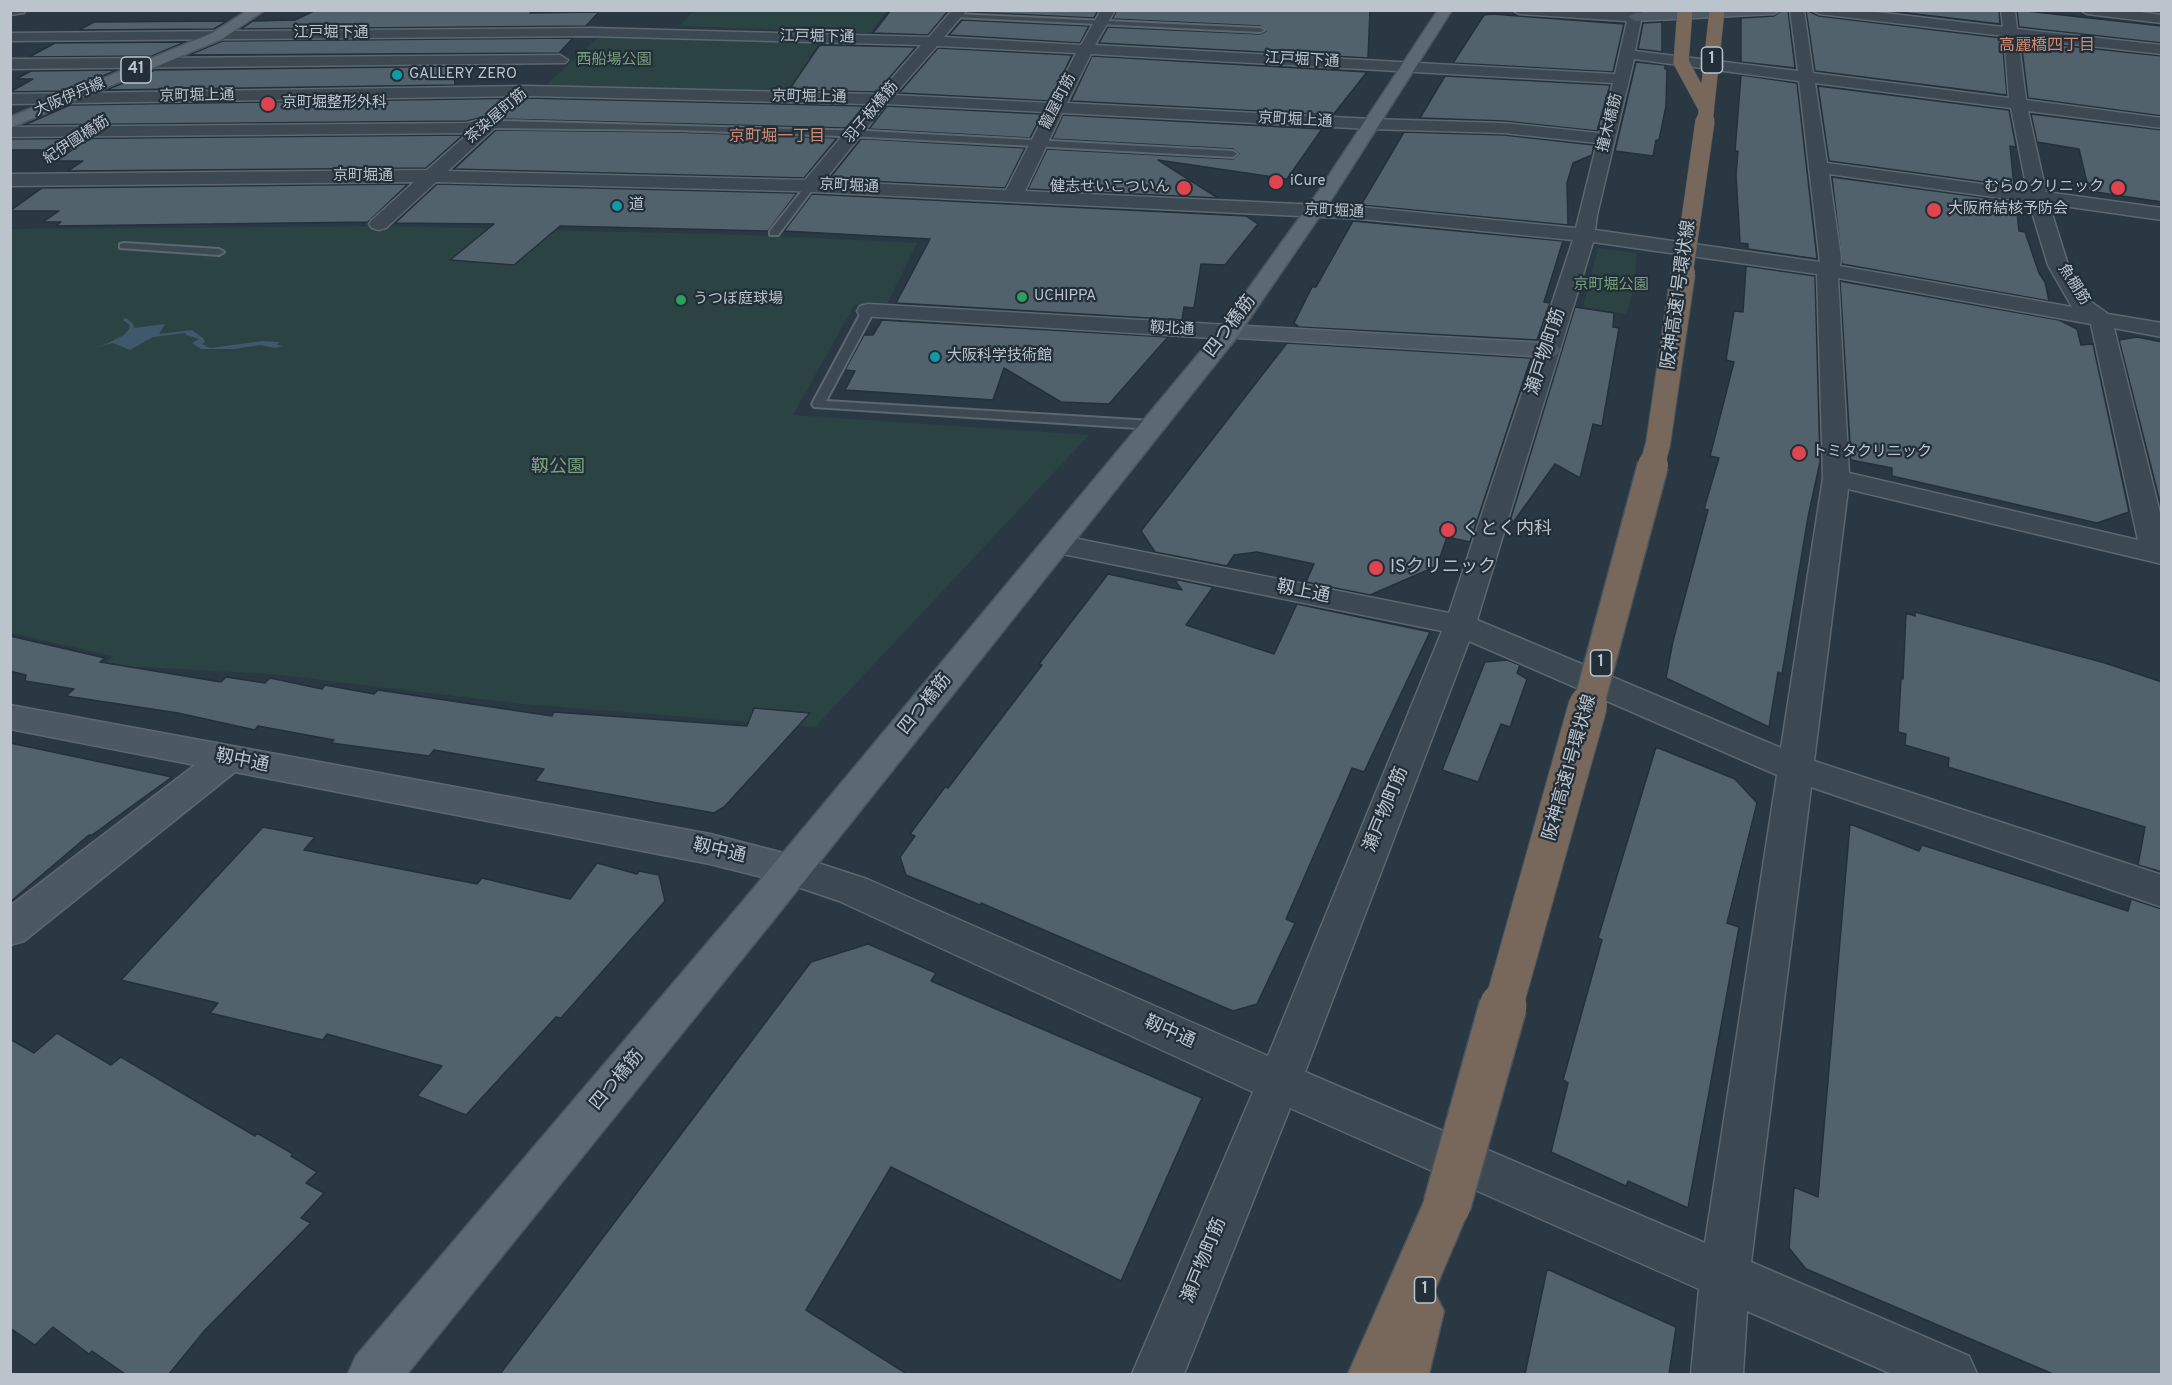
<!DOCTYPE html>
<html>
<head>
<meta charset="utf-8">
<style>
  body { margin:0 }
  #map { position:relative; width:2172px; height:1385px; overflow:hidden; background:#293843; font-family:Overpass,sans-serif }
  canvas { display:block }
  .frame { position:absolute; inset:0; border:12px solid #bbc4cc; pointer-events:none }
</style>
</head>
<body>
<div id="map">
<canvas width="2172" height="1385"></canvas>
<div class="frame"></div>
</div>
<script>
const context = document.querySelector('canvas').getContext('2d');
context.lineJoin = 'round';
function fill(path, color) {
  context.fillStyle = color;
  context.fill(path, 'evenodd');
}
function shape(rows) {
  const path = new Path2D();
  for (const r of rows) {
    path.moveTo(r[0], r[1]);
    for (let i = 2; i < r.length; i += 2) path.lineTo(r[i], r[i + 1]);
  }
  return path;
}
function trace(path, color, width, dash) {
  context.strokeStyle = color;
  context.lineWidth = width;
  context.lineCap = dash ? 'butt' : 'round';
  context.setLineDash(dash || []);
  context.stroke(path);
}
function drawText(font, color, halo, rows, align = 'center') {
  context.font = font + ' Overpass,"Noto Sans JP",sans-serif';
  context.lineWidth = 4.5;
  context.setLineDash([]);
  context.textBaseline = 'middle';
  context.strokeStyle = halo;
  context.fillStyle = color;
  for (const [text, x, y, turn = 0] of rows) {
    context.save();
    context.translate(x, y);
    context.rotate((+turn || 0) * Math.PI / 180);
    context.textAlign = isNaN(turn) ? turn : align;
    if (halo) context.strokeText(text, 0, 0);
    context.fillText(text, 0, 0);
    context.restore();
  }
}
const green = shape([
  [694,11,694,10,887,11,870,33,679,26],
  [600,36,822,40,808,58,840,59,807,93,550,87,547,84],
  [387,226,750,235,917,243,886,306,855,304,793,415,1089,435,815,727,522,704,271,674,144,667,99,668,113,656,11,633,11,229],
  [1598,248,1637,253,1633,292,1626,314,1583,307]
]);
const water = shape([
  [126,318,133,324,134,328,165,324,159,334,192,330,204,339,205,342,202,344,210,348,262,341,279,342,277,345,283,346,275,348,260,345,234,349,201,349,192,343,199,339,186,335,186,333,153,337,130,350,113,343,83,351,104,345,124,335,129,329,130,325,123,320]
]);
const building = shape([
  [316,10,533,10,530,13,599,12,586,26,241,29,253,21,295,20,316,10],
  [891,10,949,10,928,35,873,33,891,10],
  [969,10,1098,10,1094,18,968,12,969,10],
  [1117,10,1370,10,1368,58,1099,43,1108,27,1260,34,1266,31,1260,26,1112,19,1117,10],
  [1783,10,1788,10,1795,68,1741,62,1741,18,1774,16,1783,10],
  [1806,10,1819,16,2002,38,2007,95,1815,71,1806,10],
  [1882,10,1999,10,2000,24,1882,10],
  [2017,10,2162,26,2162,43,2019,27,2017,10],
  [1492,14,1624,24,1613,72,1453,63,1484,15,1492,14],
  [962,20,1089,26,1080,43,949,35,962,20],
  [227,21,214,29,79,30,94,22,227,21],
  [1662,22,1662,52,1638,49,1643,23,1662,22],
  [573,38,559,53,189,55,222,41,573,38],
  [2021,41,2162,56,2162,116,2028,98,2021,41],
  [185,42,152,56,29,57,55,43,185,42],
  [823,45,916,47,877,92,789,90,819,46,823,45],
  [938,48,1072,55,1050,101,899,93,938,48],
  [1092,56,1367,72,1333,115,1071,101,1092,56],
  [1636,62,1665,65,1665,69,1667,69,1666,106,1659,140,1656,140,1653,156,1615,151,1636,62],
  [480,66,454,70,455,85,106,90,155,70,480,66],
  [117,70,67,91,10,92,33,79,16,79,31,71,117,70],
  [1741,75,1797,83,1817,259,1748,249,1748,244,1740,243,1736,175,1738,151,1735,151,1741,75],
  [1445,76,1610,85,1597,131,1504,121,1420,118,1445,76],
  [1818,86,2009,110,2016,147,2010,146,2014,186,1829,161,1818,86],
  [527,98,864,106,846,128,500,119,491,115,467,121,24,125,70,105,527,98],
  [887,106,1042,114,1030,138,869,129,887,106],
  [2031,114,2162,130,2162,202,2089,191,2079,149,2037,142,2031,114],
  [1063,115,1322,129,1287,179,1158,160,1218,198,1028,189,1047,149,1233,159,1239,154,1233,149,1052,139,1063,115],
  [496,130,676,132,837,138,804,178,454,169,496,130],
  [1404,132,1504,135,1594,145,1592,155,1573,163,1567,183,1568,225,1361,205,1404,132],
  [463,135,426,168,68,171,83,161,56,161,72,150,10,150,10,139,463,135],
  [861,139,868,139,1025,148,1005,188,829,179,861,139],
  [1832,177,2016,202,2019,231,2025,232,2039,273,2045,282,2049,301,1842,264,1832,177],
  [408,184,368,222,56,226,61,222,43,222,59,211,10,211,42,188,408,184],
  [437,184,793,193,797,193,768,231,560,226,514,265,450,260,494,224,395,223,437,184],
  [812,194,1246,216,1258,224,1225,265,1201,264,1194,308,1184,307,1182,320,896,303,930,239,784,231,812,194],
  [1353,221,1563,241,1544,302,1550,303,1537,340,1299,327,1294,323,1312,287,1316,287,1353,221],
  [1746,266,1815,276,1820,462,1808,517,1782,674,1778,672,1769,727,1666,678,1673,641,1708,510,1704,509,1719,458,1710,456,1734,362,1726,360,1734,311,1743,312,1746,266],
  [1840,281,2059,320,2077,329,2081,345,2093,344,2129,512,2097,523,1892,476,1892,468,1851,460,1840,281],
  [1575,307,1614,313,1613,327,1619,328,1602,426,1593,424,1580,478,1555,464,1507,531,1575,307],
  [882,320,1168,337,1109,404,1061,402,1004,368,993,400,845,390,855,371,845,370,864,335,873,335,882,320],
  [2137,337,2162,342,2162,510,2119,340,2137,337],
  [1287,343,1531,358,1470,542,1447,537,1437,566,1370,595,1306,582,1314,564,1257,552,1234,555,1227,566,1155,552,1141,531,1287,343],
  [1108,574,1182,590,1174,579,1213,587,1186,625,1274,654,1297,604,1430,632,1364,772,1352,768,1286,919,1295,923,1257,1004,1233,1011,981,903,980,905,906,875,900,857,915,836,910,834,945,787,948,788,1042,665,1039,664,1108,574],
  [1915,612,2105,663,2162,682,2162,872,2138,865,2145,827,1948,767,1949,758,1905,745,1906,734,1898,732,1901,678,1903,679,1906,613,1915,616,1915,612],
  [10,636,105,658,100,662,221,682,226,677,265,683,270,678,322,689,325,685,374,694,378,690,552,716,554,712,747,726,754,708,810,713,724,807,714,813,535,781,544,769,434,750,429,756,331,743,334,740,258,726,255,730,178,713,66,696,74,689,25,681,26,675,10,671,10,636],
  [1507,660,1520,665,1517,673,1527,679,1510,727,1501,724,1478,782,1442,770,1485,662,1507,660],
  [10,743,172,777,92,835,89,835,10,902,10,743],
  [1656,747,1735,779,1757,803,1727,923,1739,927,1688,1208,1628,1181,1626,1186,1551,1152,1568,1083,1563,1080,1602,940,1598,938,1656,747],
  [1850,824,1919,851,1922,845,2128,911,2131,899,2162,909,2162,1374,2053,1374,1806,1269,1789,1248,1794,1187,1818,1197,1850,824],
  [263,827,315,837,304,850,477,884,482,878,570,899,597,863,637,874,639,871,659,875,665,901,561,1018,556,1017,466,1115,417,1096,442,1066,327,1034,323,1040,210,1013,218,1003,121,980,263,827],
  [868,944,936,973,931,981,1202,1098,1121,1281,891,1167,806,1310,907,1374,500,1374,811,962,868,944],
  [57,1033,111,1065,121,1057,255,1136,257,1133,293,1154,291,1156,317,1172,306,1183,324,1193,301,1218,311,1223,205,1330,169,1374,125,1374,92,1351,89,1354,53,1327,35,1345,10,1328,10,1039,34,1053,57,1033],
  [1547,1269,1676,1327,1669,1374,1525,1374,1547,1269]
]);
const lane = shape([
  [956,14,1260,28,1264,30,1260,32,954,17,956,14],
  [505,121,868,131,1233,151,1237,154,1233,157,868,137,676,130,486,128,482,125,486,122,505,121],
  [808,183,816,185,778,235,770,235,770,231,808,183],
  [124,243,219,249,224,252,219,255,120,248,120,244,124,243],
  [868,308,874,311,826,401,1153,421,1159,425,1153,429,814,407,812,404,862,311,868,308]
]);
const street = shape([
  [10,10,26,10,24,13,10,15,10,10],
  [952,10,967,10,944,37,1081,45,1101,10,1115,10,1095,45,1615,74,1627,21,1519,14,1512,10,1629,12,1629,10,1643,10,1635,51,1798,71,1790,10,1804,10,1813,73,2009,98,2004,36,1819,14,1812,10,1859,10,2003,27,2001,10,2015,10,2017,29,2162,45,2162,54,2018,38,2026,100,2162,118,2162,128,2028,111,2046,192,2162,208,2162,220,2049,204,2068,265,2090,301,2108,314,2162,323,2162,337,2114,328,2162,521,2162,564,1848,489,1814,761,2162,875,2162,907,1811,787,1751,1262,1969,1356,1977,1374,1892,1374,1747,1311,1743,1374,1691,1374,1699,1289,1290,1108,1184,1374,1132,1374,1253,1092,839,901,777,880,771,869,777,858,790,854,867,879,1268,1056,1442,631,1058,553,1048,550,1044,544,1048,538,1058,535,1449,613,1573,240,1361,219,793,191,436,182,386,228,379,230,372,228,369,224,372,220,414,182,10,186,10,174,427,170,469,133,10,137,10,127,467,123,491,117,497,118,499,122,497,126,448,171,805,180,869,104,527,96,10,104,10,94,527,86,878,94,921,45,590,36,10,41,10,33,590,28,929,37,952,10],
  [937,46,1076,53,1051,103,894,95,937,46],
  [1091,54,1613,83,1599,133,1504,123,1371,119,1067,103,1091,54],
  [1634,59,1799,81,1820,262,1595,230,1597,215,1634,59],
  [1815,83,2011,108,2027,190,1827,163,1815,83],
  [886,104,1046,112,1006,190,824,181,886,104],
  [1062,113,1371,129,1504,133,1597,143,1576,228,1361,207,1025,191,1062,113],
  [1829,174,2029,202,2048,265,2072,307,1840,266,1841,258,1829,174],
  [1593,242,1817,274,1823,478,1781,748,1477,620,1593,242],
  [1838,278,2091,324,2138,540,1849,473,1838,278],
  [1469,641,1777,775,1705,1243,1305,1072,1469,641],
  [2080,10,2126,10,2162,15,2162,23,2087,14,2080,10],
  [560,55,568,60,565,63,10,69,10,59,560,55],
  [868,304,1229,325,1237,327,1240,332,1237,337,1229,339,860,316,857,311,860,306,868,304]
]);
const secondary = shape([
  [1681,10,1781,10,1774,14,1635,21,1628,17,1635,13,1681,10],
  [1229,325,1548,343,1556,345,1560,350,1556,355,1548,357,1221,337,1218,332,1221,327,1229,325],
  [10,705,710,834,803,858,809,869,803,880,790,884,710,864,235,772,24,941,10,945,10,906,195,765,10,729,10,705]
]);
const primary = shape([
  [248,10,265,10,222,39,10,128,10,117,212,33,248,10],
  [1438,10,1452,10,1335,194,1237,337,771,923,407,1374,348,1374,356,1356,743,901,1221,327,1318,192,1438,10]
]);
const highway = shape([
  [1447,1181,1464,1188,1471,1205,1434,1292,1444,1311,1429,1374,1348,1374,1430,1188,1447,1181]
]);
const highwayBridgeFar5 = shape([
  [1685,10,1681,62,1707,110],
  [1705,122,1717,10]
]);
const highwayBridgeFar4 = shape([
  [1683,275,1705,121]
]);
const highwayBridgeFar3 = shape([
  [1652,466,1658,444,1683,273]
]);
const highwayBridgeFar2 = shape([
  [1588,707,1653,465]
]);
const highwayBridgeFar1 = shape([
  [1503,1008,1588,705]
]);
const highwayBridge = shape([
  [1447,1205,1503,1006]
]);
const markers = [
  [397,75,6,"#0f9aa8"],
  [268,104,8,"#e0444e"],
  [1276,182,8,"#e0444e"],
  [1184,188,8,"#e0444e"],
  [2118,188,8,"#e0444e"],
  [617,206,6,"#0f9aa8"],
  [1934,210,8,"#e0444e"],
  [1022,297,6,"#2e9e5b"],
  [681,300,6,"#2e9e5b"],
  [935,357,6,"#0f9aa8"],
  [1799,453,8,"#e0444e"],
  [1448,530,8,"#e0444e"],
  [1376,568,8,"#e0444e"]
];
const farStreetnames = [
  ["江戸堀下通",331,34],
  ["江戸堀下通",817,38,1],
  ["江戸堀下通",1302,61,3],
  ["京町堀上通",197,97,-1],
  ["大阪伊丹線",70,98,-23],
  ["京町堀上通",809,98,1],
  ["籠屋町筋",1059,102,-63],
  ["羽子板橋筋",872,113,-50],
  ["茶染屋町筋",497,117,-41],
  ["京町堀上通",1295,121,3],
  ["撞木橋筋",1611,123,-76],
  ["紀伊國橋筋",77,141,-33],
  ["京町堀通",363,177],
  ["京町堀通",849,187,3],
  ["京町堀通",1334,212,3],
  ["魚棚筋",2073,285,57],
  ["靱北通",1172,330,3]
];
const farParknames = [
  ["西船場公園",614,61],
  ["京町堀公園",1611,286]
];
const farPoinames = [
  ["GALLERY ZERO",409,75],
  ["京町堀整形外科",282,104],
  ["iCure",1290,182],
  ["健志せいこついん",1170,188,"right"],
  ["むらのクリニック",2104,188,"right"],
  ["道",629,206],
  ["大阪府結核予防会",1948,210],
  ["UCHIPPA",1034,297],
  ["うつぼ庭球場",693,300],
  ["大阪科学技術館",947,357],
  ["トミタクリニック",1812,453]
];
const farNeighbourhoodnames = [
  ["高麗橋四丁目",2047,47],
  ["京町堀一丁目",777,138]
];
const shields = [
  [1712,60,21],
  [136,70,30],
  [1601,663,21],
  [1425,1290,21]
];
const shieldNames = [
  ["1",1712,60],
  ["41",136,70],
  ["1",1601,663],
  ["1",1425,1290]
];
const streetNames = [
  ["阪神高速1号環状線",1680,295,-82],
  ["四つ橋筋",1231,327,-53],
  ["瀬戸物町筋",1547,352,-72],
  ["靱上通",1303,593,11],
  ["四つ橋筋",926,705,-51],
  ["靱中通",242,762,11],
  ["阪神高速1号環状線",1571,768,-74],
  ["瀬戸物町筋",1387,810,-68],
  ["靱中通",719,852,13],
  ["靱中通",1169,1033,24],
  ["四つ橋筋",618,1081,-50],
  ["瀬戸物町筋",1205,1261,-68]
];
const parkNames = [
  ["靱公園",558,468]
];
const poiNames = [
  ["くとく内科",1462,530],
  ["ISクリニック",1390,568]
];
fill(green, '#2b4443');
fill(water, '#40586b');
fill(building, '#52626d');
trace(building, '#24303a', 1.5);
trace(lane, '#5c6770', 4);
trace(street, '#5c6770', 3);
trace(secondary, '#5c6770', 3);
trace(primary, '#4a555f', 3);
trace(highway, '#48545d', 3);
fill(lane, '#3d4952');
fill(street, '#3d4952');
fill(secondary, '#4c5965');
fill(primary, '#5c6872');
fill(highway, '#78685b');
trace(highwayBridgeFar5, '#48545d', 16, []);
trace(highwayBridgeFar4, '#48545d', 20, []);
trace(highwayBridgeFar3, '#48545d', 26, []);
trace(highwayBridgeFar2, '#48545d', 33, []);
trace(highwayBridgeFar1, '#48545d', 40, []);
trace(highwayBridge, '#48545d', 50, []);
trace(highwayBridgeFar5, '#78685b', 15);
trace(highwayBridgeFar4, '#78685b', 19);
trace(highwayBridgeFar3, '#78685b', 24);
trace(highwayBridgeFar2, '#78685b', 30);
trace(highwayBridgeFar1, '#78685b', 38);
trace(highwayBridge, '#78685b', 47);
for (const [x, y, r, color] of markers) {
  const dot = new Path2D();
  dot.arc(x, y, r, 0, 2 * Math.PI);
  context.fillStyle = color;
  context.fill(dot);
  trace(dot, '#222e38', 2);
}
drawText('15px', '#bbc4cc', '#222e38', farStreetnames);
drawText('15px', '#7aa17e', '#222e38', farParknames);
drawText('15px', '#bbc4cc', '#222e38', farPoinames, 'left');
drawText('16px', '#d18c71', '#222e38', farNeighbourhoodnames);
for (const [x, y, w] of shields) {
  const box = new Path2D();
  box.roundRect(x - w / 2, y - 13, w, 26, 4.5);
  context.fillStyle = '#222e38';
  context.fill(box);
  trace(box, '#bbc4cc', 1.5);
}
drawText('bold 16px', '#bbc4cc', null, shieldNames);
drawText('18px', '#bbc4cc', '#222e38', streetNames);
drawText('18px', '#7aa17e', '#222e38', parkNames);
drawText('18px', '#bbc4cc', '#222e38', poiNames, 'left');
</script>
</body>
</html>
